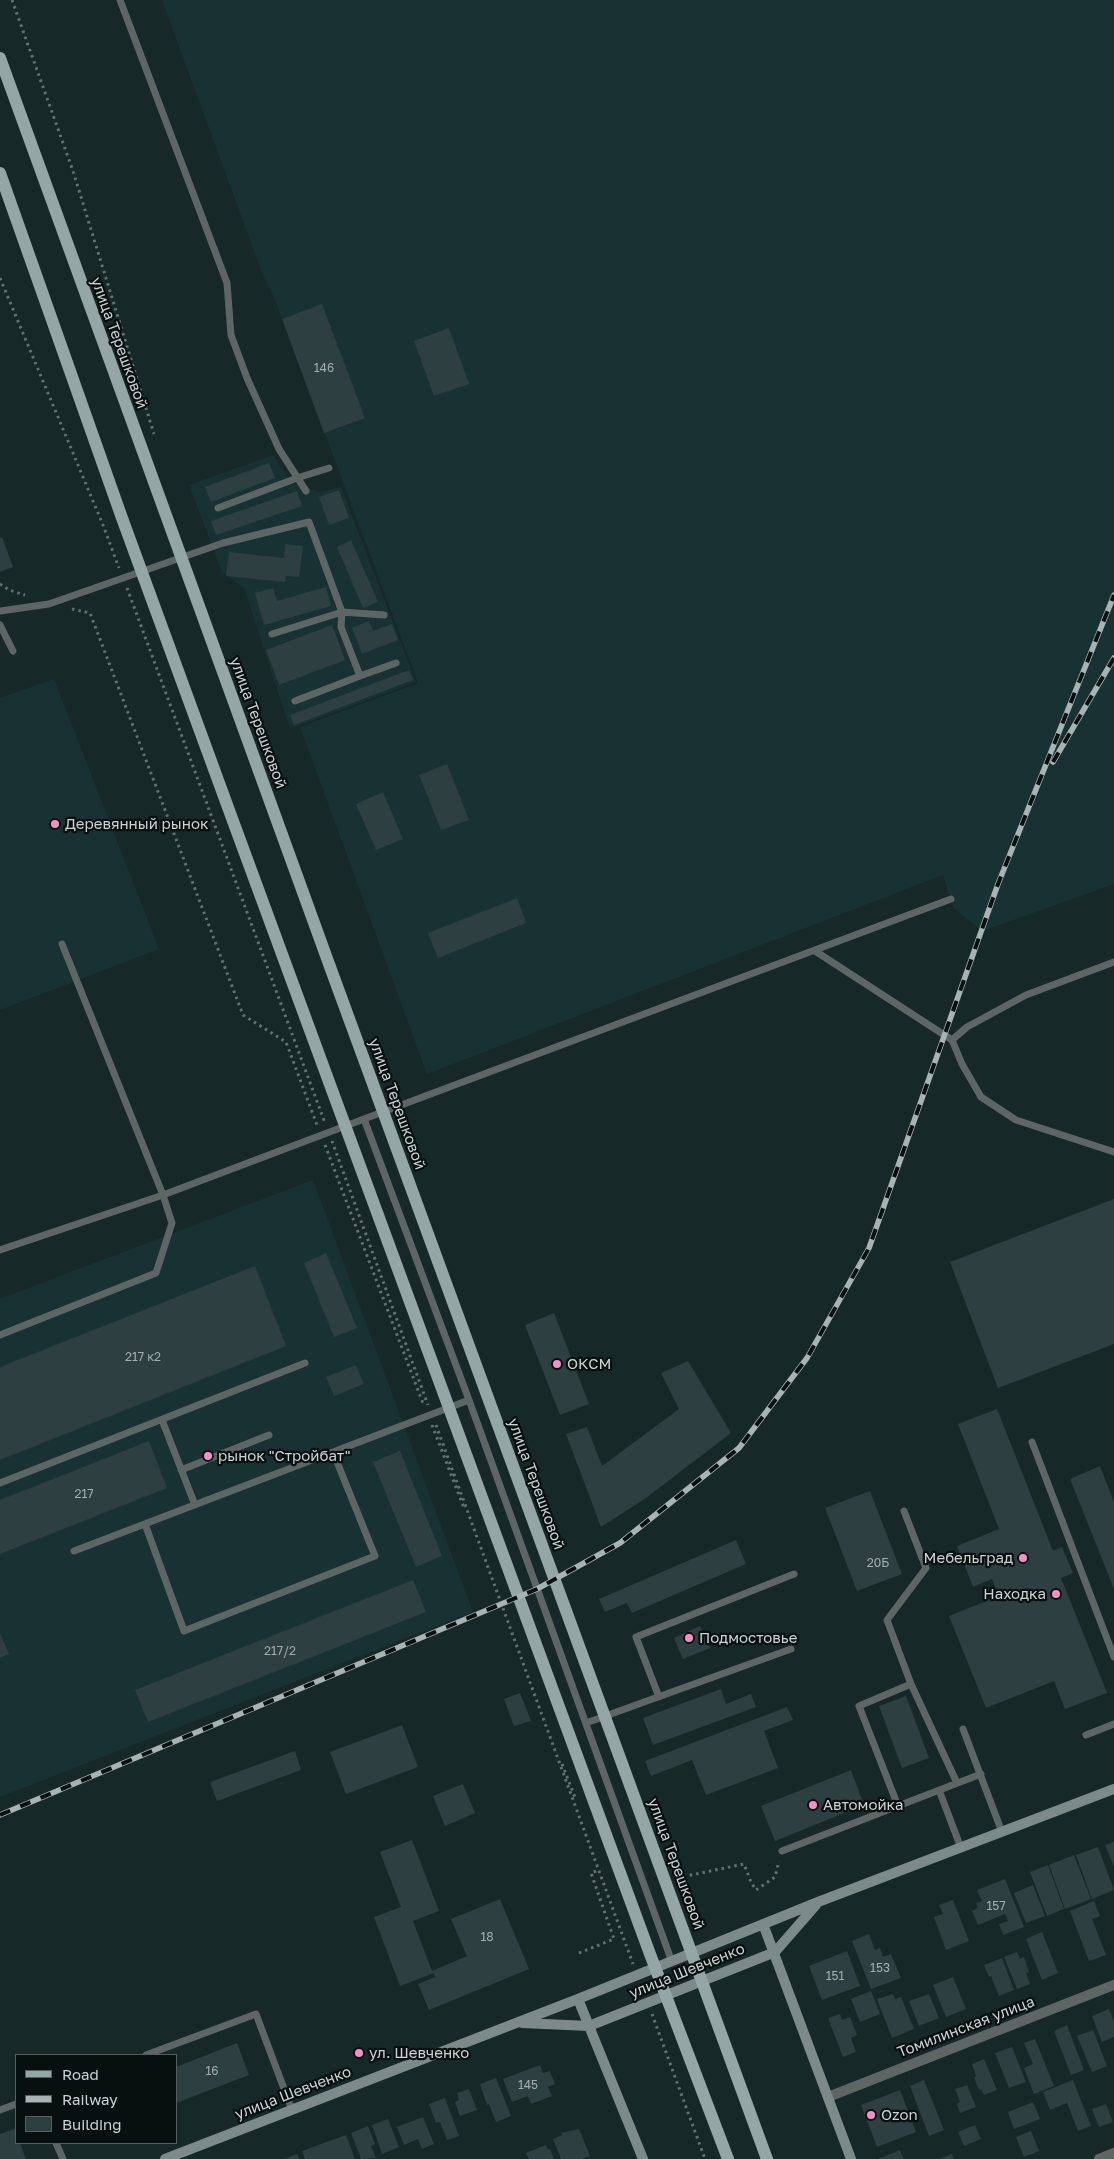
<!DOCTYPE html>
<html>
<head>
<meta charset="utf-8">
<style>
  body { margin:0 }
  #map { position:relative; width:1114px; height:2159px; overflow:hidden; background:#172828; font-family:"Golos Text",sans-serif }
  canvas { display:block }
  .legend { position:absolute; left:15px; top:2054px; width:162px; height:90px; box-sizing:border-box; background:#080f0f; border:1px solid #565e5e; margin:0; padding:6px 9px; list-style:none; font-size:15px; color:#cad4d4 }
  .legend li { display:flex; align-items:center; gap:10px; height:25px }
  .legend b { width:25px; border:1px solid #565e5e }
</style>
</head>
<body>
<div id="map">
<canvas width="1114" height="2159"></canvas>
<ul class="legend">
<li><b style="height:6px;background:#95a6a6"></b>Road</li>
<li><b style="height:6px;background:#a8b3b3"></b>Railway</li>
<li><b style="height:14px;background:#2d3f40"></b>Building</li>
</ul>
</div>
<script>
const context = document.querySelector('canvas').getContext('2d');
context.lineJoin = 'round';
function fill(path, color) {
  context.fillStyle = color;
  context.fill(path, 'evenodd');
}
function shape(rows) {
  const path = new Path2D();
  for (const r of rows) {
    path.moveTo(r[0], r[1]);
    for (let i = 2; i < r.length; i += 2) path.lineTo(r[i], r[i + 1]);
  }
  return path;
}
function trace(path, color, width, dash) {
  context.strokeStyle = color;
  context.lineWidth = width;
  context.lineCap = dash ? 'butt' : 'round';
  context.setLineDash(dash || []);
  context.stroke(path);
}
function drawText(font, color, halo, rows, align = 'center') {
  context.font = font + ' "Golos Text",sans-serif';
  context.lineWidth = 4.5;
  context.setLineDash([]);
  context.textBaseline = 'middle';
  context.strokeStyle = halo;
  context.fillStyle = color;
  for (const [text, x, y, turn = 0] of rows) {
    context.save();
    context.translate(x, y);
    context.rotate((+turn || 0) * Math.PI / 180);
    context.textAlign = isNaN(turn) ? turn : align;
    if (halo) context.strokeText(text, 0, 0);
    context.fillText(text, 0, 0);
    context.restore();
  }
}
const built = shape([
  [162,0,1114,0,1114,884,983,931,954,909,943,875,427,1074,300,727,418,683,274,297,262,273],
  [273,455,292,483,320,492,341,487,416,682,290,729,244,588,222,572,189,485],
  [54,679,159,949,0,1010,0,698],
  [313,1180,473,1612,0,1797,0,1299]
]);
const building = shape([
  [322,304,365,418,324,433,282,319],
  [449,328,469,384,434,396,414,341],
  [269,463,275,478,211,502,205,487],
  [339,490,349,518,329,525,319,497],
  [297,491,302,506,216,535,211,521],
  [2,537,13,567,0,572,0,538],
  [351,540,378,602,363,608,337,547],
  [285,544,303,546,299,577,286,576,285,582,226,576,229,552,284,558],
  [326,587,331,606,264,625,255,593,273,588,277,601],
  [369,621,373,631,392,624,398,640,362,654,352,628],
  [332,625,345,660,279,685,266,650],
  [409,670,413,680,294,725,290,715],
  [447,764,469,820,441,830,419,775],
  [383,792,403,839,376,850,356,804],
  [517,898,526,923,438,958,428,933],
  [1114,1199,1114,1344,998,1388,950,1262],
  [326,1253,357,1328,334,1337,304,1263],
  [255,1266,286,1346,0,1460,0,1367],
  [554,1313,589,1404,560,1415,525,1325],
  [688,1361,731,1433,646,1498,601,1527,566,1434,587,1427,602,1466,679,1409,661,1373],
  [356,1365,364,1384,334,1396,326,1377],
  [997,1409,1053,1551,1062,1547,1073,1573,1061,1578,1107,1693,1065,1709,1054,1681,986,1708,949,1616,999,1596,992,1579,973,1587,957,1546,999,1529,958,1424],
  [149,1441,167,1488,0,1554,0,1500],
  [400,1451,442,1556,416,1567,373,1462],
  [1100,1466,1114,1502,1114,1589,1070,1479],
  [870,1491,902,1574,857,1591,825,1508],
  [736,1540,746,1564,632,1613,627,1603,605,1612,599,1599],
  [413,1580,426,1612,148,1722,135,1690],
  [700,1626,710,1648,683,1659,674,1638],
  [0,1633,9,1654,0,1658],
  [721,1689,726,1704,751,1694,756,1707,653,1745,643,1718],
  [520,1693,531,1721,514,1726,504,1699],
  [906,1696,929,1758,902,1768,879,1706],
  [787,1707,793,1720,764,1731,778,1768,706,1795,692,1760,651,1776,645,1761],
  [402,1725,418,1767,346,1794,330,1752],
  [295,1751,301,1770,217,1801,210,1782],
  [851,1770,864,1805,775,1841,761,1806],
  [463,1784,475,1813,445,1826,433,1796],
  [412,1840,439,1911,413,1921,432,1971,467,1956,451,1919,500,1899,529,1969,429,2010,418,1984,435,1977,434,1973,400,1986,374,1917,401,1907,380,1852],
  [1114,1842,1114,1867,1105,1845],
  [1098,1847,1114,1890,1092,1899,1076,1855],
  [1074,1855,1091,1899,1065,1909,1049,1865],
  [1048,1865,1064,1909,1047,1916,1030,1872],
  [1005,1879,1024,1927,1003,1935,999,1924,1008,1921,1005,1914,978,1925,972,1911,978,1908,976,1903,982,1901,977,1890],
  [1033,1885,1045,1916,1026,1923,1014,1893],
  [953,1900,969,1941,946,1950,934,1917,943,1914,939,1905],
  [1094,1901,1100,1916,1092,1919,1106,1955,1089,1961,1070,1911],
  [1042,1932,1058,1973,1042,1980,1026,1939],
  [869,1934,875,1950,880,1948,883,1957,891,1954,901,1978,871,1989,852,1941],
  [847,1951,860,1986,822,2000,809,1966],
  [1017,1952,1020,1959,1024,1957,1029,1972,1026,1973,1030,1984,1017,1989,1004,1957],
  [1002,1958,1014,1990,999,1996,991,1976,989,1977,984,1965],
  [953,1977,966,2009,946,2017,933,1985],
  [871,1991,880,2014,860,2022,851,1999],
  [893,1994,895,1999,901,1997,914,2029,892,2038,877,1999],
  [929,1994,939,2018,919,2026,909,2001],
  [1109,2009,1114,2021,1114,2037,1102,2042,1092,2016],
  [840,2014,842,2020,850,2017,857,2035,851,2038,856,2052,843,2057,828,2018],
  [1067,2025,1084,2070,1071,2075,1054,2031],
  [1093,2030,1107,2066,1092,2072,1077,2036],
  [1035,2039,1054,2086,1034,2094,1024,2068,1033,2064,1024,2043],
  [237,2043,249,2075,176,2103,176,2067],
  [1012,2047,1026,2082,1009,2088,995,2053],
  [984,2059,997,2090,984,2095,981,2089,979,2090,974,2077,976,2076,972,2064],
  [540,2065,543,2073,550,2071,555,2084,548,2087,552,2096,531,2104,528,2096,512,2102,503,2079],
  [496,2078,511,2116,496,2122,489,2104,487,2105,480,2084],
  [924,2080,944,2130,929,2136,910,2086],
  [1073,2080,1091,2126,1078,2131,1067,2103,1050,2110,1043,2092],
  [967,2085,976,2107,960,2113,957,2104,960,2102,955,2089],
  [469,2089,477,2110,460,2116,455,2102,459,2100,457,2093],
  [900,2090,916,2132,877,2147,861,2105],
  [445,2098,459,2136,447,2140,440,2122,436,2123,429,2104],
  [1033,2102,1040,2119,1014,2129,1008,2112],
  [1106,2104,1113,2122,1099,2127,1092,2109],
  [423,2117,434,2144,422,2149,418,2139,404,2145,397,2127],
  [388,2119,399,2147,382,2154,372,2125],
  [975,2125,981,2139,964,2146,958,2132],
  [368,2126,375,2144,371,2146,376,2158,361,2159,351,2133],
  [15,2129,16,2143,20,2143,26,2159,0,2159,0,2134],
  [579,2129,590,2156,582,2159,561,2159,553,2139,562,2135,562,2133],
  [1031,2131,1039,2151,1024,2157,1016,2137],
  [346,2135,355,2159,305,2159,302,2151],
  [546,2145,548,2150,550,2149,554,2159,529,2159,526,2153],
  [900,2150,904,2159,878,2159],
  [297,2154,299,2159,284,2159],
  [952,2154,954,2159,939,2159]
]);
const path = shape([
  [12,0,73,171,154,434],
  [0,278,103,525,119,568],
  [0,584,9,590,25,595],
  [127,588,325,1123],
  [72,609,90,613,243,1015,286,1042,317,1125],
  [332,1141,428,1405],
  [325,1145,424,1406],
  [432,1425,464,1508],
  [436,1425,633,1964],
  [562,1764,576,1800],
  [677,1878,744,1864,751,1882,756,1890,775,1877,779,1861],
  [579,1953,614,1939,591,1873,599,1870],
  [652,2014,705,2159]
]);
const service = shape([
  [120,0,227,283,231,335,247,378,279,449,306,491],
  [218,508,297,478,329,468],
  [0,611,49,604,223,543,309,522,342,612,341,627,360,676,295,701],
  [0,625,13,651],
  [272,634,342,612,384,615],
  [360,676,396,663],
  [62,944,163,1195,364,1119,469,1400,672,1962],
  [815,951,952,1040,962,1064,981,1097,1016,1120,1114,1152],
  [952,1040,967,1027,1026,995,1114,962],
  [364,1119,951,899],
  [0,1250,163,1195,172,1223,156,1273,0,1335],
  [162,1420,195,1505],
  [1032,1442,1114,1657],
  [181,1470,269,1435],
  [0,1483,305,1363],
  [904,1511,926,1568,887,1620,911,1684,957,1783],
  [145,1524,184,1631,375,1556,333,1452],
  [74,1551,469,1400],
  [911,1684,859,1706,898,1806,981,1774],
  [659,1697,636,1637,794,1574],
  [586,1723,791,1649],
  [963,1729,1002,1832],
  [1086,1735,1114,1724],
  [939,1790,961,1848],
  [782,1851,898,1806],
  [146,2055,256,2014,292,2110],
  [0,2110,16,2104],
  [56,2143,63,2159]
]);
const minor = shape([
  [828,2097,1114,1985],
  [1099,2159,1114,2153]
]);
const secondary = shape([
  [763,1924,851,2159],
  [578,1999,643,2159],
  [522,2023,589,2026,775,1952,816,1905],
  [165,2159,578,1999,818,1902,1114,1789]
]);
const primary = shape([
  [0,58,329,964,767,2159],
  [0,173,122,518,233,821,650,1954,728,2159]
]);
const rail = shape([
  [1053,762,1114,658],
  [0,1815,537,1589,620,1543,739,1448,807,1358,869,1248,998,884,1114,595]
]);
const markers = [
  [55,824,5,"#fa8fc7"],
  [557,1364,5,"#fa8fc7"],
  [208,1456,5,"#fa8fc7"],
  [1023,1558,5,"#fa8fc7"],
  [1056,1594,5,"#fa8fc7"],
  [689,1638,5,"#fa8fc7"],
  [813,1805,5,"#fa8fc7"],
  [359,2053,5,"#fa8fc7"],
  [871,2115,5,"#fa8fc7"]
];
const numberNames = [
  ["146",324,368],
  ["217 к2",143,1357],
  ["217",84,1494],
  ["20Б",878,1563],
  ["217/2",280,1651],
  ["157",996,1906],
  ["18",487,1937],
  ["153",880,1968],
  ["151",835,1976],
  ["16",212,2071],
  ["145",528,2085]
];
const streetNames = [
  ["улица Терешковой",119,343,70],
  ["улица Терешковой",258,723,70],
  ["улица Терешковой",397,1104,70],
  ["улица Терешковой",536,1484,70],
  ["улица Терешковой",676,1864,70],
  ["улица Шевченко",687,1971,-22],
  ["Томилинская улица",966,2027,-21],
  ["улица Шевченко",293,2093,-21]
];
const poiNames = [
  ["Деревянный рынок",65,824],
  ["ОКСМ",567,1364],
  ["рынок \"Стройбат\"",218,1456],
  ["Мебельград",1013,1558,"right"],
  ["Находка",1046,1594,"right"],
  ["Подмостовье",699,1638],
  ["Автомойка",823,1805],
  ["ул. Шевченко",369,2053],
  ["Ozon",881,2115]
];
fill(built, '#183233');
fill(building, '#2d3f40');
trace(path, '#637171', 3, [2.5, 4]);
trace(service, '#5d6565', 7);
trace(minor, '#5d6565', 10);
trace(secondary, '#7c8a8a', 10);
trace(primary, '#95a6a6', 12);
trace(rail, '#a8b3b3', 5.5);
trace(rail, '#080f0f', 4, [11]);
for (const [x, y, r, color] of markers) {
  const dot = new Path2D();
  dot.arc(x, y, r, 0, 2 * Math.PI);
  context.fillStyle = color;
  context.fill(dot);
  trace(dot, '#080f0f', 2);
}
drawText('12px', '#a3afaf', null, numberNames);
drawText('15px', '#cad4d4', '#080f0f', streetNames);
drawText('15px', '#cad4d4', '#080f0f', poiNames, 'left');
</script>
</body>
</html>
